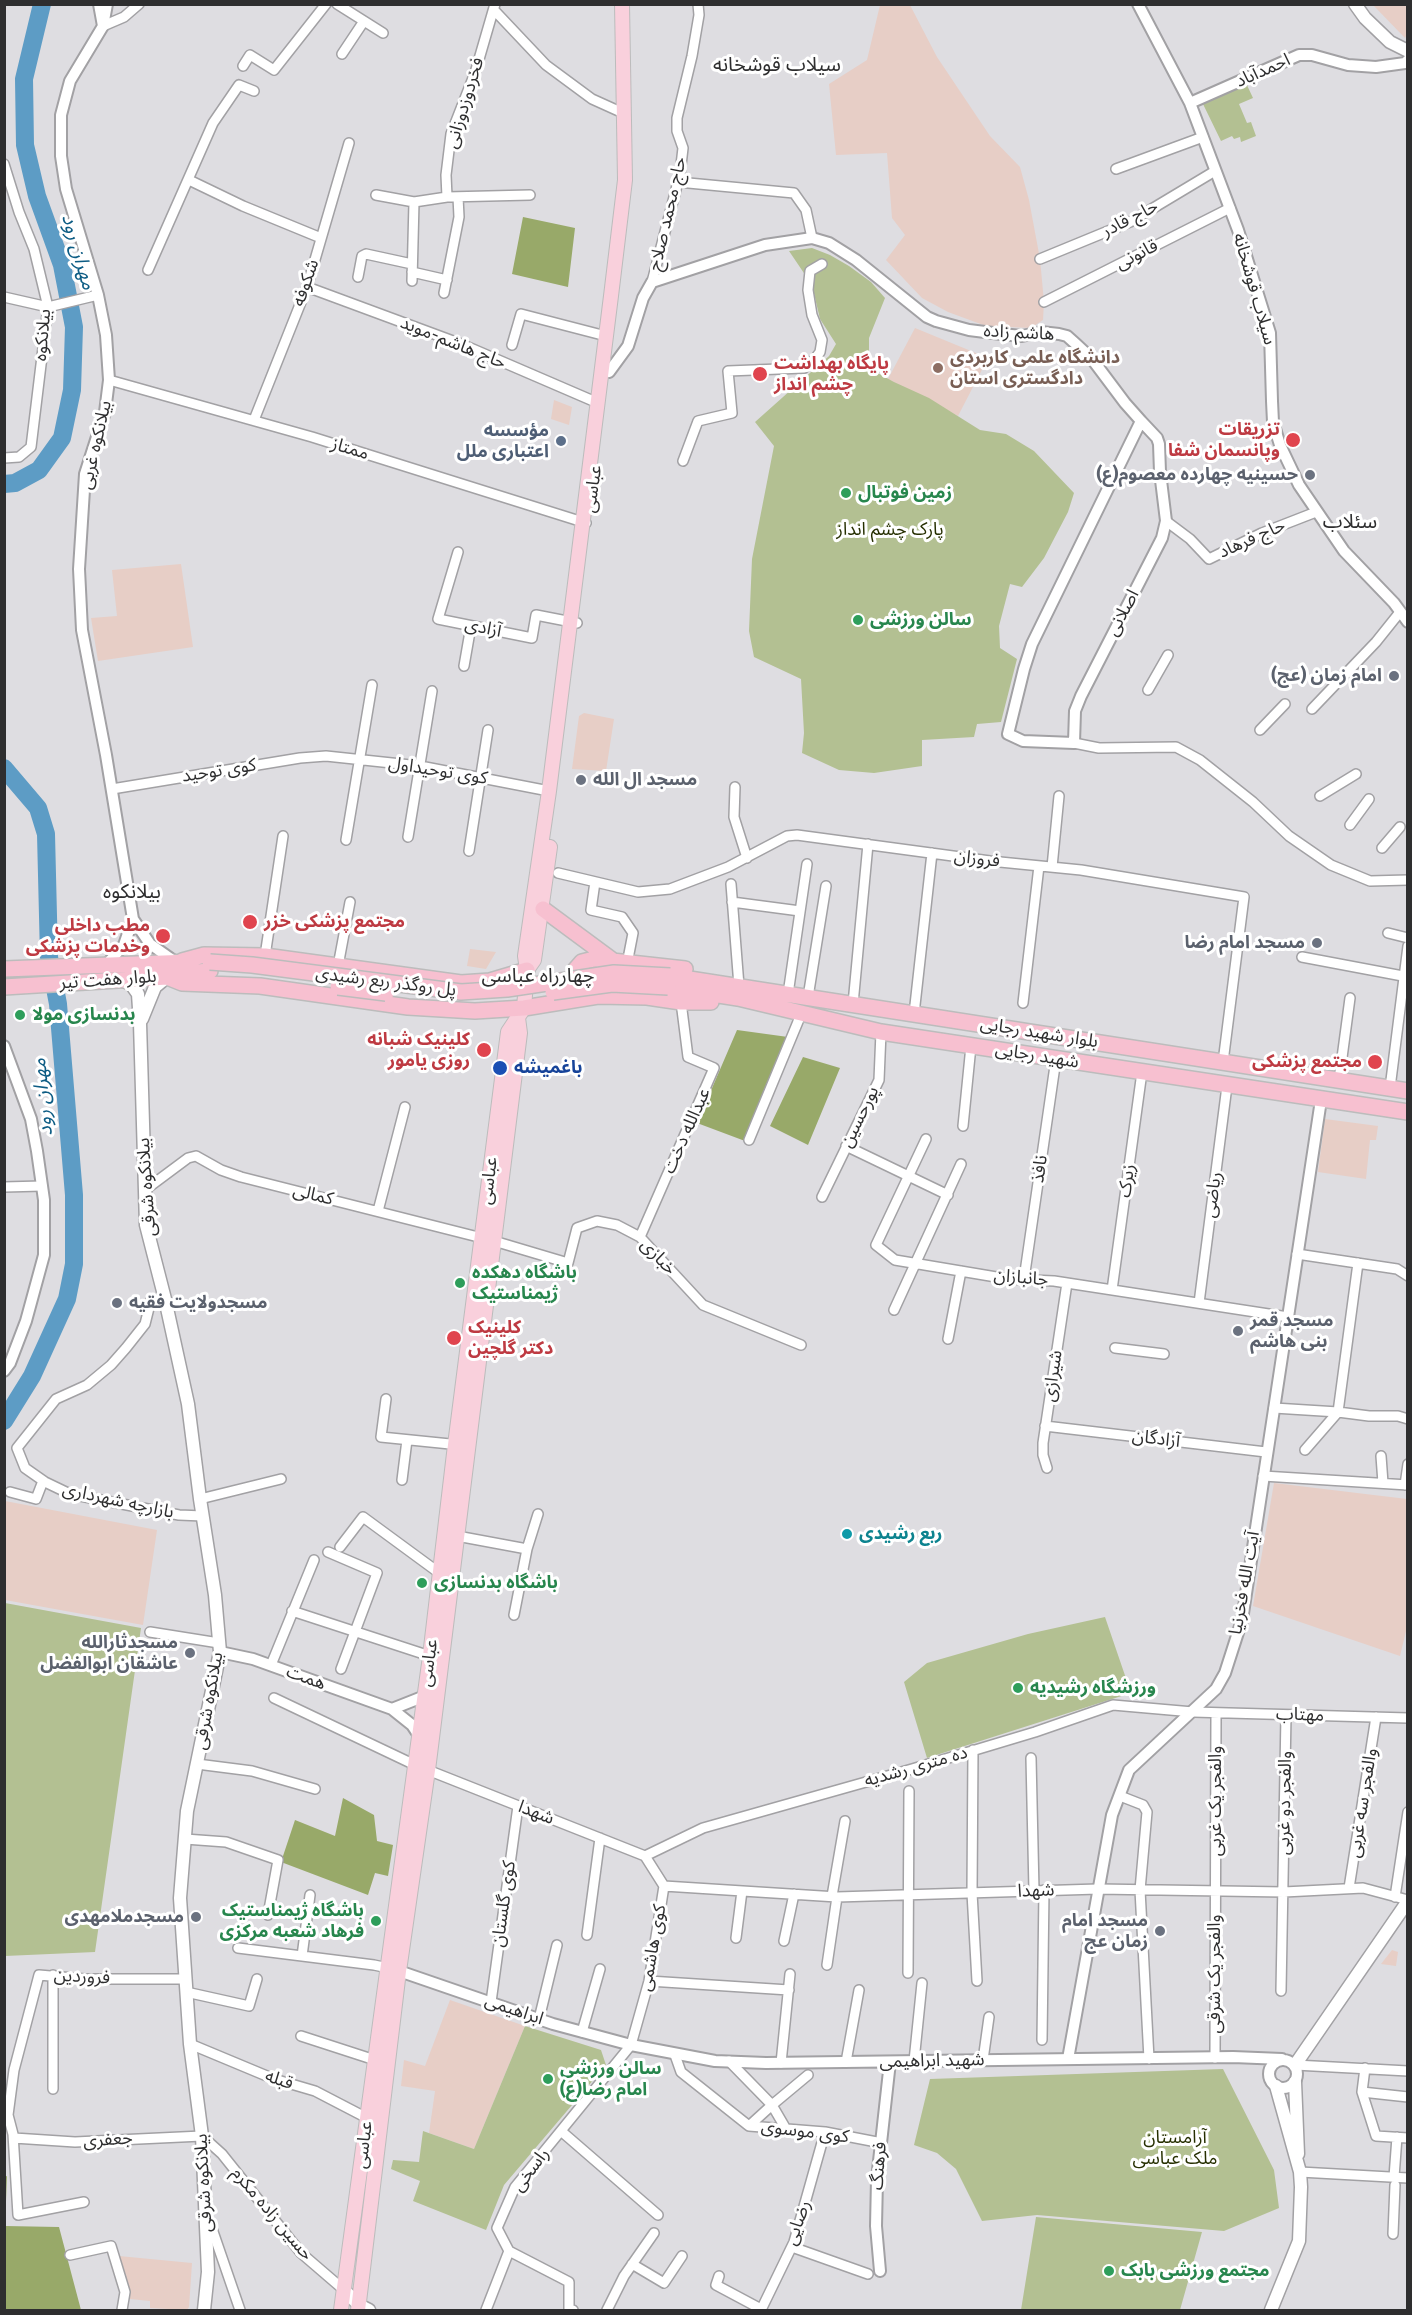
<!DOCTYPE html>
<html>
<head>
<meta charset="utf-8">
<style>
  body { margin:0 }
  #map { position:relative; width:1412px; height:2315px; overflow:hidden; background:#dedde1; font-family:"Fira Sans",sans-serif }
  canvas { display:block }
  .frame { position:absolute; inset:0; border:6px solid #2e2e2f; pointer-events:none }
</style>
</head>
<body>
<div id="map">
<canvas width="1412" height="2315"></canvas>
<div class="frame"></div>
</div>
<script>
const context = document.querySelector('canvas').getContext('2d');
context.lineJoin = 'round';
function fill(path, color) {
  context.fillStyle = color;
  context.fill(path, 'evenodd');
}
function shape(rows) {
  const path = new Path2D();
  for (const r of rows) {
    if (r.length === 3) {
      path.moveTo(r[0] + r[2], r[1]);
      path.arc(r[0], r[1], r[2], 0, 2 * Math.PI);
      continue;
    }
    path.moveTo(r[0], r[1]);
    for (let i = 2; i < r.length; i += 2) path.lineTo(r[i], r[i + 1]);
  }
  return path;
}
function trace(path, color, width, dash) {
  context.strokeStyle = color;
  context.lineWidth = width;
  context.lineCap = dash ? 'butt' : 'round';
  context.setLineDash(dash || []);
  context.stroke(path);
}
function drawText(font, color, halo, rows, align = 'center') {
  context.font = font + ' "Fira Sans","Noto Sans Arabic",sans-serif';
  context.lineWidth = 6;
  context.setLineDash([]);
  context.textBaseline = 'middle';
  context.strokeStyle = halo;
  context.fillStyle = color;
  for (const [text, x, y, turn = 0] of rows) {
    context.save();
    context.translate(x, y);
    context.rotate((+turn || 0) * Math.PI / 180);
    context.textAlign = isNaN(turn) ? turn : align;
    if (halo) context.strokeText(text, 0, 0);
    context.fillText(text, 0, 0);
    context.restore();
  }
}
const education = shape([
  [880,5,910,5,937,57,990,136,1020,167,1029,200,1040,259,1044,302,1043,320,1031,328,986,326,948,312,922,298,886,260,905,235,892,218,887,153,836,155,829,84,867,60],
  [1373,5,1407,5,1407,34,1405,38],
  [915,328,988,358,958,416,888,379],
  [554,400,572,407,569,425,551,419],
  [181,564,193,647,98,661,91,618,117,616,112,570],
  [584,713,614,719,606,771,572,769,579,716],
  [470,949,496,952,486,969,467,966],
  [1325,1119,1378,1126,1376,1140,1370,1140,1366,1179,1318,1172],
  [1274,1483,1407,1499,1407,1627,1400,1656,1253,1606],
  [5,1501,157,1530,143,1625,5,1600],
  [1392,1950,1398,1952,1396,1966,1381,1964],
  [450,2000,525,2026,474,2149,429,2133,435,2091,401,2086,404,2060,425,2066],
  [119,2256,192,2263,189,2307,187,2310,150,2308,150,2301,130,2299]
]);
const green = shape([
  [1246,83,1253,98,1239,104,1247,123,1251,122,1256,136,1241,142,1240,137,1234,139,1232,136,1221,141,1203,104],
  [812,248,830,255,849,266,871,282,885,298,869,338,869,360,874,371,894,382,929,398,980,430,1006,434,1034,451,1074,493,1068,512,1044,558,1022,587,1010,584,999,626,1000,648,1017,659,1001,722,977,724,974,737,922,740,922,766,874,773,839,770,802,753,804,733,801,679,754,657,749,631,752,559,774,446,755,422,829,356,836,344,820,319,812,285,789,251],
  [5,1603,141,1628,95,1952,5,1956],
  [1105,1617,1131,1693,927,1758,904,1682,927,1663,1028,1634],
  [525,2026,601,2050,606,2065,504,2185,486,2230,413,2201,420,2181,391,2169,393,2160,419,2162,423,2131,474,2149],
  [1223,2069,1274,2170,1279,2208,1224,2231,1037,2215,982,2221,956,2169,937,2153,914,2145,930,2079],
  [1036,2217,1202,2232,1180,2310,1021,2310]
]);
const forest = shape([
  [523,217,575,228,568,287,512,274],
  [737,1030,788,1037,745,1141,697,1123],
  [803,1057,840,1068,808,1145,770,1126],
  [343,1798,374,1815,377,1841,393,1845,388,1876,375,1873,368,1895,281,1862,295,1820,335,1836],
  [7,2176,5,2226,59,2227,81,2310,5,2310,4,2177]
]);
const river = shape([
  [4,484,15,483,39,470,62,438,72,390,74,327,62,265,37,196,25,145,24,79,42,4],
  [4,768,38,808,46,834,49,957,58,1004,74,1195,74,1264,67,1299,32,1376,4,1421]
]);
const minor = shape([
  [337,4,383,33],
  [494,10,546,65,592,99,623,113],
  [103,26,124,17,139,4],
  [342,54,364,21],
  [243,66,250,55,274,70,326,4],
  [4,164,19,212,34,249,48,307,31,447,19,457,4,458],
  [1116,169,1203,137],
  [189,180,243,206,321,238],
  [678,182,794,193,806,210,812,238],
  [376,195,414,202,447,197,530,195],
  [447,197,446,175,451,134,475,73,495,4],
  [1040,259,1130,222,1215,171],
  [148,270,213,123,239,85,254,91],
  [412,272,447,280],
  [358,277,362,256,366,254,412,264],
  [412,281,414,202],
  [652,282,680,174,683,148,677,131,677,118,692,56,699,15,698,4],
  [307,287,461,344,598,403],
  [444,293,459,217,458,197],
  [4,297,48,307,98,295],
  [1044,302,1230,208],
  [512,345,521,314,606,336],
  [109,380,312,437,586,523],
  [254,420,307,287,349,143],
  [683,461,698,421,732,413,728,371,804,368,814,360,820,352,822,340,812,315,808,290,810,271,822,264],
  [1166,521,1190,539,1209,559,1262,533,1316,512],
  [458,552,438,619,532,638,536,615,577,623],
  [464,666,471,626],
  [1148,690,1168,655],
  [1312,709,1376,642,1400,612],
  [1260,730,1285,704],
  [1074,743,1099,748,1176,747,1200,760,1253,802,1289,836,1331,865,1370,881,1408,880],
  [735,787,734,817,747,858],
  [112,789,300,758,326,756,420,766,549,791],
  [1320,796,1356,774],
  [1350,825,1369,799],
  [408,837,432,691],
  [346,840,372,685],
  [1382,848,1400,827],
  [469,851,488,730],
  [1052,867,1059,796],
  [558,873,638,892,670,889,728,867,787,836,797,835,990,861,1081,870,1244,897,1223,1062],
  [595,882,591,910,622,917,633,933,627,964],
  [731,884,739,986],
  [732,902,800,911],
  [1388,933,1408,938],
  [265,956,283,836],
  [1302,957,1408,977],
  [338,966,350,902],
  [788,994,807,864],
  [808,997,826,886],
  [1023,1003,1039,866],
  [853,1004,868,844],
  [914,1014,932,853],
  [1339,1080,1350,998],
  [1390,1088,1408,946],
  [963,1126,971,1046],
  [926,1139,876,1245,895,1260,1008,1279,1054,1281,1288,1317],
  [749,1140,802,1012],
  [846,1146,948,1195],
  [4,1187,42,1186],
  [145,1190,188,1158,196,1156,221,1170,241,1177,494,1241,568,1263,577,1228,597,1221,617,1225,640,1237,703,1305,801,1345],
  [822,1197,879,1080,881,1032],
  [378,1211,405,1107],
  [640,1237,714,1068,688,1057,681,1002],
  [1297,1254,1397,1269,1408,1276],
  [1024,1279,1056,1059],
  [1112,1290,1142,1072],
  [165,1299,151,1300,145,1324,126,1348,111,1365,87,1385,56,1399,17,1448,25,1468,45,1482,70,1494,179,1515,203,1516],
  [1199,1303,1227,1086],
  [894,1310,961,1164],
  [948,1339,961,1271],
  [1115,1348,1164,1354],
  [386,1399,381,1437,460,1445],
  [1274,1408,1338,1412,1369,1416,1398,1416,1408,1419],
  [1045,1426,1266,1452],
  [1305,1450,1338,1412,1358,1263],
  [1381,1456,1383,1483],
  [1047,1468,1043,1455,1043,1443,1067,1283],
  [1263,1476,1408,1485],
  [402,1480,407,1440],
  [1405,1485,1408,1464],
  [10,1492,36,1499,43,1481],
  [200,1499,281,1479],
  [457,1536,527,1549],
  [340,1547,363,1517,442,1575],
  [328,1552,377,1573,341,1669],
  [292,1611,433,1657],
  [514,1615,527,1549,538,1514],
  [150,1632,219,1643],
  [271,1665,314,1560],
  [274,1698,415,1765,645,1856],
  [973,1750,972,1893,977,1981],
  [1031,1758,1034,1891],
  [197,1764,252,1771,315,1789],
  [1120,1796,1143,1805,1147,1812,1140,1890,1149,2059],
  [185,1839,226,1842,278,1860,268,1915],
  [645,1856,703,1828,912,1769,1035,1732,1113,1705,1193,1712,1408,1718],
  [664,1886,837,1897,1098,1889,1284,1892,1363,1888,1408,1900],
  [1349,1888,1376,1717],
  [832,1896,845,1821],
  [1395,1897,1408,1812],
  [587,1935,600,1838],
  [736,1938,742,1891],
  [784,1941,794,1894],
  [238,1948,374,1965,393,1969],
  [302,1956,310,1895],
  [827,1965,837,1897],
  [908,1973,909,1791],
  [53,1975,53,2089],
  [185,1979,85,1979,39,1975,14,2070,8,2115,14,2138,75,2142,202,2136,222,2154,301,2253,344,2290],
  [649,1981,789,1990],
  [1281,1991,1286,1715],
  [186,1992,249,2006,257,1979],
  [491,2002,518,1806],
  [539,2019,557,1945],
  [582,2032,600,1969],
  [301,2036,375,2060],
  [1042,2040,1044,1890],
  [190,2044,274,2079,315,2091,367,2118],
  [675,2055,681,2072,749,2126],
  [1215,2058,1216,1713],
  [983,2060,989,2017],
  [729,2061,772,2105,749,2126,825,2132,882,2143],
  [914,2061,922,1983],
  [846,2062,859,1990],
  [781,2063,790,1974],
  [1295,2065,1408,2071],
  [1365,2068,1362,2092,1408,2097],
  [1362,2092,1376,2136,1408,2138],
  [786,2129,772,2105,808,2075],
  [561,2131,658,2215],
  [13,2134,18,2215,84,2202],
  [1300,2172,1408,2178],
  [1394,2177,1397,2137],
  [209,2220,240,2310],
  [1393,2234,1395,2185],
  [792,2247,868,2274],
  [509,2251,569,2282,569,2309,573,2310],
  [70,2255,111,2246,125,2292,122,2310],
  [632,2264,664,2283,682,2256],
  [719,2276,716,2285,761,2309],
  [486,2310,509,2251,497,2228,515,2187,631,2045,649,1981,664,1886,645,1856],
  [607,2310,624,2276,654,2233],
  [761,2310,794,2242,825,2132]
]);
const tertiary = shape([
  [99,4,103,26,107,4],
  [1138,4,1190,103,1238,230,1270,333,1272,401,1273,422,1280,445,1299,485,1344,551,1394,603,1408,622],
  [103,26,70,81,61,115,61,156,66,189,98,295,106,335,109,380,105,412,85,474,79,569,82,630,106,755,133,919,150,944,174,961],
  [1190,103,1299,55,1312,55,1348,65,1376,67,1405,63,1408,60],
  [609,372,628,346,643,298,652,282,765,245,812,238,829,243,856,260,927,317,936,321,969,330,1001,334,1022,336,1041,332,1059,334,1067,336,1077,345,1092,359,1125,403,1141,421,1032,644,1024,669,1008,734,1023,741,1074,743,1075,711,1081,696,1162,538,1166,521,1160,472,1159,444,1157,438,1141,421],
  [107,964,124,945,133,919],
  [4,1046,31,1119,37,1151,44,1200,44,1255,26,1321,10,1363,4,1371],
  [220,1652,253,1659,392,1709,412,1725,420,1737],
  [392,1709,430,1694],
  [399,1971,553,2024,631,2045,715,2061,766,2063,1233,2057,1282,2059],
  [1068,2059,1112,1815,1129,1770,1216,1689,1225,1673,1242,1620,1321,1100],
  [1283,2074,14],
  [880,2271,876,2226,877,2179,890,2062]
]);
const secondary = shape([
  [1355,4,1365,18,1390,42,1408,51],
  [121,980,131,984,138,994,140,1023,146,1225,165,1299,188,1404,200,1499,215,1595,220,1652,187,1811,180,1898,190,2044,202,2136,208,2272,204,2310],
  [142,1019,155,987,167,977],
  [1295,2065,1408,1901],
  [1295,2082,1298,2154],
  [344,2290,359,2305,369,2310],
  [1271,2310,1299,2241,1301,2187,1300,2172,1276,2086]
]);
const primary = shape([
  [527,970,534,960,550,847],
  [341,2310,430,1656,455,1445,508,1032,524,1008,527,970,525,956,549,791,611,296,625,180,622,4],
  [358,2310,399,1971,428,1770,520,1033,518,1018]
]);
const trunk = shape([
  [543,909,612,960],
  [182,961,204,955,265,956,461,983,490,981,527,970],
  [4,969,190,962],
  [670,976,1408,1091],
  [167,977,182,983,260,986,408,1007,475,1011,524,1008,598,996,647,997,681,1002,711,1002],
  [4,987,167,977,185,973,210,971],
  [668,987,738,998,881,1032,1408,1112],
  [576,991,575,970,582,962,594,959,685,969]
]);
const trunkBridge = shape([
  [210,962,252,965,461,992,507,989,614,973,670,976],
  [338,987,386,993],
  [553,992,612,984,668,987]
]);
const markers = [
  [938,368,6,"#8d6e63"],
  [760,374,8,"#e0444e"],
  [1293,440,8,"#e0444e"],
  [561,441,6,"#5c6f8a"],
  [1310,475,6,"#6b7280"],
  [846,493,6,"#2e9e5b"],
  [858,620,6,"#2e9e5b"],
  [1394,676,6,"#6b7280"],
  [581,780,6,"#6b7280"],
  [250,922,8,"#e0444e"],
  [163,936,8,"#e0444e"],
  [1317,943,6,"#6b7280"],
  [20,1015,6,"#2e9e5b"],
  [484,1050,8,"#e0444e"],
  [1375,1062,8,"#e0444e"],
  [500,1068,8,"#1a4fb4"],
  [460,1283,6,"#2e9e5b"],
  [117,1303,6,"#6b7280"],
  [1238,1331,6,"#6b7280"],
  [454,1338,8,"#e0444e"],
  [847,1534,6,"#0f9aa8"],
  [422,1583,6,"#2e9e5b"],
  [190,1653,6,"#6b7280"],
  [1018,1688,6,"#2e9e5b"],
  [196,1917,6,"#6b7280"],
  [376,1921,6,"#2e9e5b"],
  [1160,1931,6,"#6b7280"],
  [548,2079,6,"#2e9e5b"],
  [1109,2271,6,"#2e9e5b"]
];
const streetNames = [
  ["احمدآباد",1263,71,-24],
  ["فخردوزدوزانی",465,103,-73],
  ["حاج محمد صلاح",668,214,-77],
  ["حاج قادر",1130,219,-27],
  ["قانونی",1137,255,-27],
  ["شکوفه",306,283,-71],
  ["سیلاب قوشخانه",1254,289,74],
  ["هاشم زاده",1019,333,3],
  ["بیلانکوه",43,335,-85],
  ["حاج هاشم-موید",453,343,22],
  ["بیلانکوه غربی",96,445,-77],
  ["ممتاز",350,449,17],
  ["عباسى",593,489,-82],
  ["حاج فرهاد",1252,539,-24],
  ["اصلانی",1123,613,-62],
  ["آزادی",483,628,12],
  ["کوی توحید",219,771,-9],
  ["کوی توحیداول",438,771,9],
  ["فروزان",977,859,7],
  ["بلوار هفت تیر",108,980,-4],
  ["پل روگذر ربع رشیدی",386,982,7],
  ["بلوار شهید رجایی",1039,1033,9],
  ["شهید رجایی",1037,1056,9],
  ["پورحسین",860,1117,-64],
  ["عبدالله دخت",687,1131,-66],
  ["نافذ",1040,1169,-82],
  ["عباسى",489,1181,-83],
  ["زیرک",1127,1181,-82],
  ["بیلانکوه شرقی",147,1187,-94],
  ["کمالی",313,1195,14],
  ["ریاضی",1213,1195,-82],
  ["خبازی",658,1257,46],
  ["جانبازان",1021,1278,5],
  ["شیرازی",1053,1376,-82],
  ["آزادگان",1156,1439,7],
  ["بازارچه شهرداری",118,1501,12],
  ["آیت الله فخرنیا",1245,1583,-80],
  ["عباسى",429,1663,-82],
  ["همت",306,1678,20],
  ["بیلانکوه شرقی",209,1701,-80],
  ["مهتاب",1300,1715,2],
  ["ده متری رشدیه",916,1767,-16],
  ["والفجر یک غربی",1216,1801,-90],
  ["والفجر دو غربی",1285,1803,-89],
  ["والفجر سه غربی",1363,1803,-81],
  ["شهدا",536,1813,21],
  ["شهدا",1036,1891,-2],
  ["کوی گلستان",504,1904,-82],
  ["کوی هاشمی",653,1948,-80],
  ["والفجر یک شرقی",1215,1974,-90],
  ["فروردین",82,1977,3],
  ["ابراهیمی",514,2010,19],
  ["شهید ابراهیمی",932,2061,-1],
  ["قبله",279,2080,19],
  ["کوی موسوی",805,2132,7],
  ["جعفری",108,2140,-4],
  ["عباسى",364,2145,-83],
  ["فرهنگ",879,2166,-86],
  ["راسخی",531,2170,-53],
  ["بیلانکوه شرقی",204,2183,-93],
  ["حسین زاده مکرم",272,2214,50],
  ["رضایی",798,2223,-71]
];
const educationNames = [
  ["دانشگاه علمی کاربردی",950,358],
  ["دادگستری استان",950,379]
];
const healthNames = [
  ["پایگاه بهداشت",774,364,"left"],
  ["چشم انداز",774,385,"left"],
  ["تزریقات",1280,430],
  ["وپانسمان شفا",1280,451],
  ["مجتمع پزشکی خزر",264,922,"left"],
  ["مطب داخلی",150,926],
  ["وخدمات پزشکی",150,947],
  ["کلینیک شبانه",470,1040],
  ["روزی یامور",470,1061],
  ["مجتمع پزشکی",1362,1062],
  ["کلینیک",468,1328,"left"],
  ["دکتر گلچین",468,1349,"left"]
];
const serviceNames = [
  ["مؤسسه",549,431],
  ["اعتباری ملل",549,452]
];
const worshipNames = [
  ["حسینیه چهارده معصوم(ع)",1298,475],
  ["امام زمان (عج)",1382,676],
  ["مسجد ال الله",593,780,"left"],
  ["مسجد امام رضا",1305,943],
  ["مسجدولایت فقیه",129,1303,"left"],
  ["مسجد قمر",1250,1321,"left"],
  ["بنی هاشم",1250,1342,"left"],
  ["مسجدثارالله",178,1643],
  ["عاشقان ابوالفضل",178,1664],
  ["مسجدملامهدی",184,1917],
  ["مسجد امام",1148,1921],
  ["زمان عج",1148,1942]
];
const leisureNames = [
  ["زمین فوتبال",858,493],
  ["سالن ورزشی",870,620],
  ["بدنسازی مولا",32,1015],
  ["باشگاه دهکده",472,1273],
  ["ژیمناستیک",472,1294],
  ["باشگاه بدنسازی",434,1583],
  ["ورزشگاه رشیدیه",1030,1688],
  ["باشگاه ژیمناستیک",364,1911,"right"],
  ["فرهاد شعبه مرکزی",364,1932,"right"],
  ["سالن ورزشی",560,2069],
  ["امام رضا(ع)",560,2090],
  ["مجتمع ورزشی بابک",1121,2271]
];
const parkNames = [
  ["پارک چشم انداز",890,530],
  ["آرامستان",1175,2138],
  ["ملک عباسی",1175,2159]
];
const transitNames = [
  ["باغمیشه",514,1068]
];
const cultureNames = [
  ["ربع رشیدی",859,1534]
];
const neighbourhoodNames = [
  ["سیلاب قوشخانه",777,65],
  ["سئلاب",1350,522],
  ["بیلانکوه",132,892],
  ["چهارراه عباسی",538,976]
];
const waterNames = [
  ["مهران رود",78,252,74],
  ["مهران رود",43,1097,-95]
];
fill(education, '#e7cec6');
fill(green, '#b3c092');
fill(forest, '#98a969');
trace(river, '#5d9cc5', 18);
trace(minor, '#a2a1a4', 12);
trace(tertiary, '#a2a1a4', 14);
trace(secondary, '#a2a1a4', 15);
trace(primary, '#bcbcbc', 16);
trace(trunk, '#bcbcbc', 18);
trace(minor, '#fff', 9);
trace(tertiary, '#fff', 10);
trace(secondary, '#fff', 12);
trace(primary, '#f9d0dc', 14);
trace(trunk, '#f7c0d0', 15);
trace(trunkBridge, '#bcbcbc', 18, []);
trace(trunkBridge, '#f7c0d0', 15);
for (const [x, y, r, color] of markers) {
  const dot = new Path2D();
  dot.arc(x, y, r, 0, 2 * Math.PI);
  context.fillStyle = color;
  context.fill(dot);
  trace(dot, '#fff', 2);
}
drawText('18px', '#2e2e2f', '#fff', streetNames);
drawText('bold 18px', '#785e54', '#fff', educationNames, 'left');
drawText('bold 18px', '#be3a42', '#fff', healthNames, 'right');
drawText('bold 18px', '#4e5e75', '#fff', serviceNames, 'right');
drawText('bold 18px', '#5b616d', '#fff', worshipNames, 'right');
drawText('bold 18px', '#27864d', '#fff', leisureNames, 'left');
drawText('18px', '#262f00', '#fff', parkNames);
drawText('bold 18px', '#164399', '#fff', transitNames, 'left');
drawText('bold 18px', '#0d838f', '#fff', cultureNames, 'left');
drawText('20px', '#2e2e2f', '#fff', neighbourhoodNames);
drawText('italic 20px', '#0d5c84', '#fff', waterNames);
</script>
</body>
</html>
